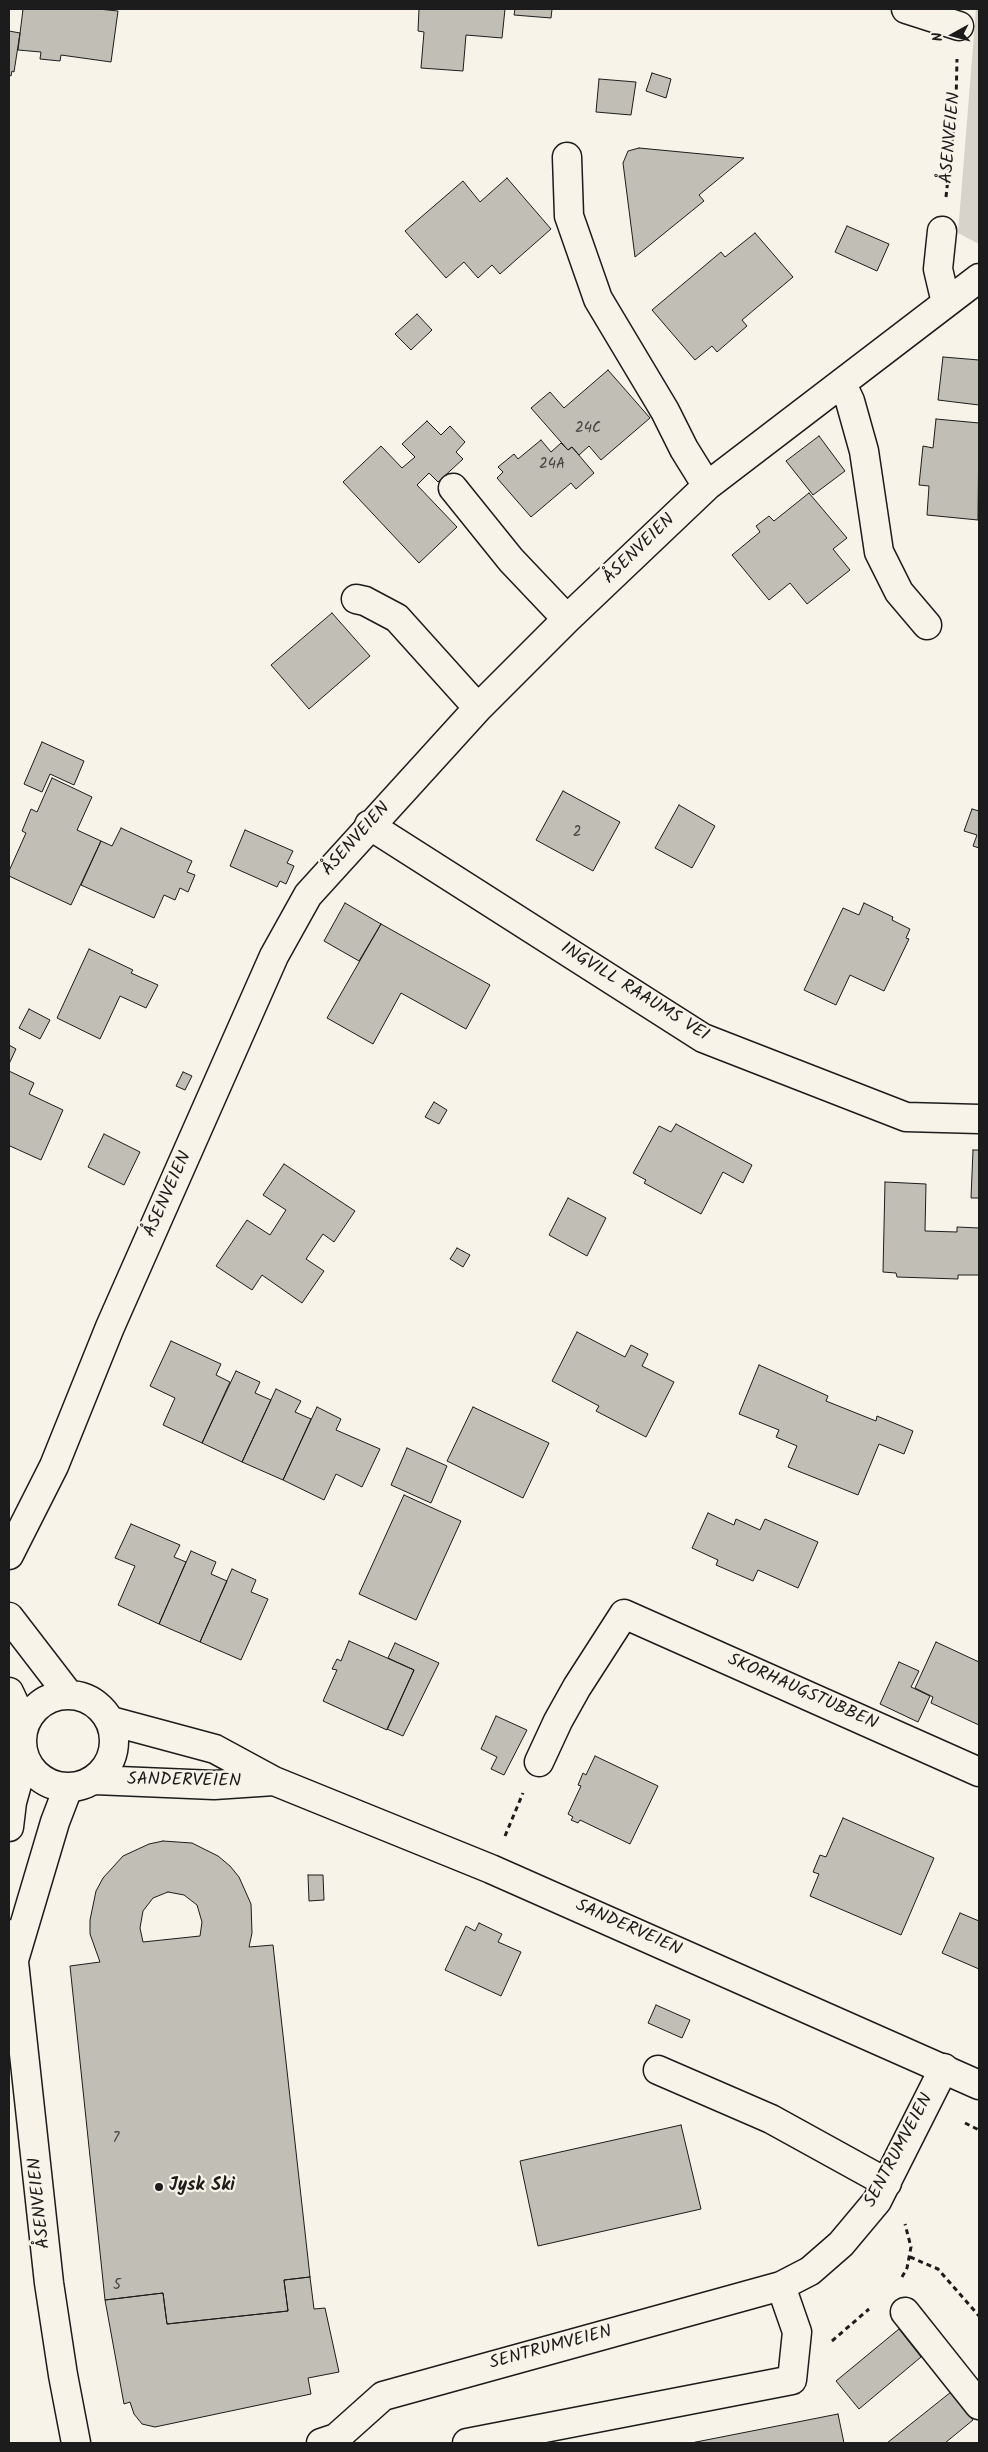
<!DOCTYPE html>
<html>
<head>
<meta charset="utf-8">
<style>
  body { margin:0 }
  #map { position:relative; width:988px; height:2452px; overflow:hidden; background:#f7f3e8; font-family:Kalam,sans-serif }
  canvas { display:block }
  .frame { position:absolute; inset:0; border:10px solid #1c1c1c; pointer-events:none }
  .north { position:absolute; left:928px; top:10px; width:50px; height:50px; -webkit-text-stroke:4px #f7f3e8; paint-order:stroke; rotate:263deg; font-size:14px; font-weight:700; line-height:20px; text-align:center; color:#1c1c1c }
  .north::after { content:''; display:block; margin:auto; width:18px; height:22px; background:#1c1c1c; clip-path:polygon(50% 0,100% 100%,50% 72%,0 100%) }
</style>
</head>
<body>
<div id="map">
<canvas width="988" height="2452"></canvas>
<div class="frame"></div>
<div class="north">N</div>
</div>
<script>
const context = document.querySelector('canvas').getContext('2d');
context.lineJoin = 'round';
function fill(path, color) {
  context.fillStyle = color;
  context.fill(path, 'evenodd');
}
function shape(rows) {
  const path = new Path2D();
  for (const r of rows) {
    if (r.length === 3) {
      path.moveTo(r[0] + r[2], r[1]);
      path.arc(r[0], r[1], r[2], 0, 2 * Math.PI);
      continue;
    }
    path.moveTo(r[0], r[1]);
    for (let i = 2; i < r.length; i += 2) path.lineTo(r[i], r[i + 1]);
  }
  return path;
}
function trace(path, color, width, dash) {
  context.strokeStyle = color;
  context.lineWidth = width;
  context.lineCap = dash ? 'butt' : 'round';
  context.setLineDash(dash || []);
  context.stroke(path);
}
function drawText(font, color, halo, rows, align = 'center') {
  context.font = font + ' Kalam,sans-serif';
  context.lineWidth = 4.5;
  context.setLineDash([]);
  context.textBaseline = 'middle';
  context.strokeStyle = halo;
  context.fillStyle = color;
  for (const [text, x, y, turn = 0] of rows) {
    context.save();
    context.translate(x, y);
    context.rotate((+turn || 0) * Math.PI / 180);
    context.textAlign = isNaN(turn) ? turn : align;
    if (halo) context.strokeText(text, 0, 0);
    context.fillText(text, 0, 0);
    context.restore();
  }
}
const green = shape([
  [976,9,979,9,979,244,958,233]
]);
const building = shape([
  [23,9,98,9,118,11,111,62,61,55,60,61,40,59,41,52,18,50,23,9],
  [419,9,505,9,502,38,466,35,463,71,421,68,424,32,418,31,419,9],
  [515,9,552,9,551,18,514,15,515,9],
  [9,31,20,33,14,72,12,71,11,76,9,75,9,31],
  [652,73,671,79,666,98,646,91,652,73],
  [599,79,636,82,631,115,596,112,599,79],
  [639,148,744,158,699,195,704,201,635,257,623,163,628,151,639,148],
  [507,178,551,229,500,274,492,265,478,278,464,262,446,278,405,231,463,181,480,202,507,178],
  [847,226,889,244,877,271,835,252,847,226],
  [755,233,793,277,742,320,747,326,717,352,712,346,695,360,652,310,721,252,725,257,755,233],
  [417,314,432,330,411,350,395,334,417,314],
  [943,357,979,360,979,405,938,400,943,357],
  [608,370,650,418,601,460,589,446,579,455,572,447,568,450,531,408,550,392,564,408,608,370],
  [936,419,979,423,978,520,927,515,929,486,919,485,923,446,933,448,936,419],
  [427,421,441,435,450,426,465,442,456,452,463,459,438,482,429,473,417,485,457,527,419,563,343,482,381,446,402,468,415,457,402,444,427,421],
  [819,436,845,471,813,495,786,461,819,436],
  [541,440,551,452,561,443,568,450,572,447,594,473,576,489,571,483,531,517,497,478,503,472,498,467,514,454,518,459,541,440],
  [809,493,847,538,833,549,850,570,807,604,790,583,769,600,732,555,760,532,756,526,769,516,774,521,809,493],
  [332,613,370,656,309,709,271,665,332,613],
  [42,742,84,761,74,785,50,774,42,792,24,784,42,742],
  [52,778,92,797,77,830,101,841,71,905,9,876,9,871,26,833,22,831,31,809,37,812,52,778],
  [563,791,620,822,593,871,536,840,563,791],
  [679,805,715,826,692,868,655,848,679,805],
  [972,809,979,811,979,848,973,846,977,835,964,831,972,809],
  [121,828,192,861,187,872,195,875,188,892,180,888,175,900,164,895,154,918,81,885,101,841,112,846,121,828],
  [245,830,293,851,287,863,294,866,286,884,280,881,277,887,230,866,245,830],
  [345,903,381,924,359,961,324,941,345,903],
  [864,903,893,917,892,920,910,929,906,938,909,939,884,991,850,975,836,1005,804,990,843,908,859,915,864,903],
  [381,924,490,985,466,1029,401,993,373,1044,327,1018,381,924],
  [89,949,133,970,131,973,158,985,146,1008,120,996,100,1039,57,1018,89,949],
  [29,1009,50,1020,40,1039,19,1028,29,1009],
  [9,1045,16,1049,9,1064,9,1045],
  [9,1071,34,1083,29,1094,63,1110,41,1160,10,1146,9,1149,9,1071],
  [183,1072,192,1076,185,1090,176,1086,183,1072],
  [434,1102,447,1110,439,1124,425,1117,434,1102],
  [676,1124,752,1165,743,1183,723,1172,701,1214,644,1183,646,1180,633,1173,659,1126,671,1132,676,1124],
  [104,1134,140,1152,124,1185,88,1167,104,1134],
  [973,1150,979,1150,979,1198,971,1198,973,1150],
  [284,1164,355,1211,334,1242,323,1234,306,1259,324,1271,302,1303,262,1275,252,1290,216,1266,247,1220,270,1235,286,1210,263,1195,284,1164],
  [885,1182,926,1184,925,1231,957,1232,957,1227,979,1228,979,1275,958,1275,958,1279,897,1277,896,1273,883,1272,885,1182],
  [568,1198,606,1218,587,1256,549,1235,568,1198],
  [457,1248,470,1255,463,1267,450,1259,457,1248],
  [577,1332,625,1357,631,1345,648,1354,642,1366,674,1382,646,1437,596,1411,599,1406,552,1381,577,1332],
  [171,1341,221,1364,216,1375,230,1382,202,1443,163,1425,175,1398,150,1386,171,1341],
  [759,1365,828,1396,826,1401,876,1421,877,1416,913,1431,904,1454,879,1444,858,1495,788,1467,797,1446,776,1437,779,1430,739,1414,759,1365],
  [236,1371,260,1382,255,1393,271,1400,242,1462,202,1443,236,1371],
  [276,1389,301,1401,295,1412,311,1419,283,1480,242,1462,276,1389],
  [317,1407,341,1419,336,1430,380,1449,362,1487,336,1474,324,1500,283,1480,317,1407],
  [473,1407,549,1443,523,1498,447,1461,473,1407],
  [407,1448,447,1466,431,1503,391,1485,407,1448],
  [404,1495,461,1521,416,1620,359,1594,404,1495],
  [708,1513,734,1525,736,1519,760,1530,765,1519,818,1542,798,1588,758,1570,753,1581,716,1565,718,1560,692,1548,708,1513],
  [131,1524,180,1545,174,1557,186,1562,159,1624,118,1605,135,1566,115,1558,131,1524],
  [191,1551,216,1562,211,1574,227,1581,200,1642,159,1624,191,1551],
  [232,1569,256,1580,251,1592,268,1599,241,1660,200,1642,232,1569],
  [349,1641,414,1670,387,1730,323,1701,337,1670,332,1669,337,1659,341,1661,349,1641],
  [936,1642,979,1662,979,1725,931,1703,933,1697,915,1688,936,1642],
  [395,1643,439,1663,403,1736,387,1729,414,1670,388,1658,395,1643],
  [899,1662,919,1671,911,1687,930,1696,918,1722,880,1704,899,1662],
  [496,1716,527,1730,504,1775,491,1769,497,1757,481,1749,496,1716],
  [595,1756,658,1786,630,1844,580,1820,578,1823,571,1820,573,1817,568,1814,581,1786,578,1785,583,1773,586,1775,595,1756],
  [843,1818,934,1858,901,1935,810,1896,819,1874,813,1872,820,1855,826,1857,843,1818],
  [163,1841,192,1843,218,1856,230,1866,239,1877,251,1904,252,1933,249,1947,273,1945,310,2277,284,2280,288,2311,167,2324,163,2293,105,2300,70,1966,100,1962,90,1934,90,1920,96,1891,103,1878,123,1856,149,1844,163,1841],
  [168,1892,184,1895,197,1905,202,1922,200,1936,143,1942,140,1928,143,1911,153,1898,168,1892],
  [308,1875,323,1875,324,1900,309,1901,308,1875],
  [960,1913,979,1921,979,1969,942,1953,960,1913],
  [479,1923,502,1934,498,1942,521,1952,501,1996,445,1970,466,1926,475,1931,479,1923],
  [656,2005,690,2020,682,2038,648,2023,656,2005],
  [681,2125,701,2209,538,2246,520,2161,681,2125],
  [310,2277,314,2309,325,2308,339,2372,308,2378,311,2394,155,2427,142,2424,134,2414,130,2402,124,2404,105,2300,163,2293,167,2324,288,2311,284,2280,310,2277],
  [899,2329,921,2357,859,2409,836,2381,899,2329],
  [951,2392,973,2420,945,2443,887,2443,951,2392],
  [838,2414,844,2443,691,2443,838,2414]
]);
const path = shape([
  [946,197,956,104,957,59],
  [505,1836,523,1793],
  [965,2123,979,2130],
  [910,2257,938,2269,979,2316],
  [902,2277,907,2268,911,2247,905,2224],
  [832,2341,869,2309]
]);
const minor = shape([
  [906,9,959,26],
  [567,157,569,216,598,299,665,411,684,449,707,486],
  [942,231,938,269,946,303],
  [842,384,850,401,864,451,879,552,899,592,927,625],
  [453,488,511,560,567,619],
  [356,599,365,601,397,618,478,708],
  [369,825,703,1038,906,1117,979,1119],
  [9,1555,54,1466,110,1327,274,956,308,895,478,708,567,619,707,486,979,278],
  [539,1762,558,1721,577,1687,624,1614,979,1772],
  [9,1827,12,1802,24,1759],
  [9,1934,14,1962,49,2283,63,2375,76,2443],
  [14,1960,55,1822,68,1788],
  [658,2070,771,2119,887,2183],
  [905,2312,979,2405],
  [321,2443,336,2438,383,2396,781,2286,810,2271,841,2244,877,2201,944,2068],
  [467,2443,792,2380,797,2332,781,2286]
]);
const major = shape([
  [9,1617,69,1695],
  [9,1692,24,1724],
  [68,1741,46],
  [111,1721,215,1749,274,1781,491,1869,979,2085],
  [95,1780,214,1785,274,1781]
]);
const markers = [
  [159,2187,5,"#1c1c1c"]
];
const numberNames = [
  ["24C",588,429],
  ["24A",552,465],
  ["2",577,833],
  ["7",116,2139],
  ["5",117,2286]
];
const streetNames = [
  ["ÅSENVEIEN",952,138,-85],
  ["ÅSENVEIEN",640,550,-44],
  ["ÅSENVEIEN",357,840,-48],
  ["INGVILL RAAUMS VEI",634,993,32],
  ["ÅSENVEIEN",169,1195,-66],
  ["SKORHAUGSTUBBEN",802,1693,24],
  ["SANDERVEIEN",184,1782,1],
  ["SANDERVEIEN",628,1929,24],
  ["SENTRUMVEIEN",900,2151,-62],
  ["ÅSENVEIEN",41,2203,-96],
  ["SENTRUMVEIEN",551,2349,-15]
];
const poiNames = [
  ["Jysk Ski",169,2187]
];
fill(green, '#d7d3cb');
fill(building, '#c0beb5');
trace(building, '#1c1c1c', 1);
trace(minor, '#1c1c1c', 31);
trace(major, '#1c1c1c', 31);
trace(path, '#1c1c1c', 3, [5, 4]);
trace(minor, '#f7f3e8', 28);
trace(major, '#f7f3e8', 28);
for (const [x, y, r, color] of markers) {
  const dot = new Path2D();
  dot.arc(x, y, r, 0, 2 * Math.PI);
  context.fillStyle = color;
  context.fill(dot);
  trace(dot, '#f7f3e8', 2);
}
drawText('15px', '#454442', null, numberNames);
drawText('18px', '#1c1c1c', '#f7f3e8', streetNames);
drawText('bold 18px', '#1c1c1c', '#f7f3e8', poiNames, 'left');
</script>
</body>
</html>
